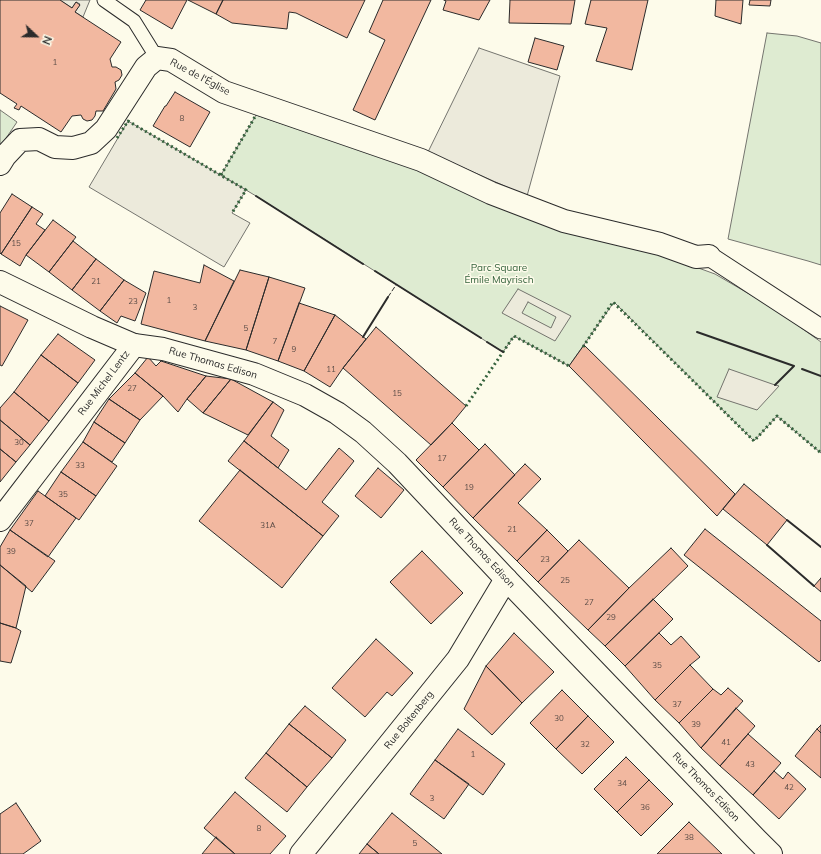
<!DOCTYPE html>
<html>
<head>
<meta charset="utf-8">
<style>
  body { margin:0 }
  #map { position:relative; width:821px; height:854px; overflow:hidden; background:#fdfbea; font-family:Mulish,sans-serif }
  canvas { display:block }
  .north { position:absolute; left:16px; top:16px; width:40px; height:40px; -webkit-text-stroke:3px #fdfbea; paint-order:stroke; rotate:112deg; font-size:11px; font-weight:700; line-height:16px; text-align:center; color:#2b2b2b }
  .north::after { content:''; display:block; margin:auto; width:14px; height:18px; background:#2b2b2b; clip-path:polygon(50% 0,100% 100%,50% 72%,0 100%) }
</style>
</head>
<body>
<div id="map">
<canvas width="821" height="854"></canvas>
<div class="north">N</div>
</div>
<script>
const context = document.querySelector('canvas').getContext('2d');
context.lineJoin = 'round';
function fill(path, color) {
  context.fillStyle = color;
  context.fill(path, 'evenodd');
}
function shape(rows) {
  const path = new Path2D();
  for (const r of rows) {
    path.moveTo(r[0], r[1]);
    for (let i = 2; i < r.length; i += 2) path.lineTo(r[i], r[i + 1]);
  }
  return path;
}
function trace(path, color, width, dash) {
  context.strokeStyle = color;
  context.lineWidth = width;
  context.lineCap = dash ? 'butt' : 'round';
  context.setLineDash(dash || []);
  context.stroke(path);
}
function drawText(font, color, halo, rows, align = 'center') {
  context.font = font + ' Mulish,sans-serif';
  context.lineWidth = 3;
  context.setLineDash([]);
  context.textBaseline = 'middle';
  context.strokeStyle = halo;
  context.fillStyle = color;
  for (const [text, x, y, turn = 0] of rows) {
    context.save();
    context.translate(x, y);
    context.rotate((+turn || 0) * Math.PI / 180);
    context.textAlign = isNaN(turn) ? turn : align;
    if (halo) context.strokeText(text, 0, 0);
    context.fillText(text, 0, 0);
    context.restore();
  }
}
const green = shape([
  [767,33,797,36,821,43,821,265,808,261,728,239,767,33],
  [0,110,17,122,0,147,0,110],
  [256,115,417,169,657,253,715,274,775,309,821,342,821,453,777,416,754,441,614,302,569,366,514,336,503,352,256,196,221,175,256,115]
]);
const parking = shape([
  [60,0,90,0,83,17,75,12,80,4,76,2,72,8,60,0],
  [479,48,560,76,527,196,428,152,479,48],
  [128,121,246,190,232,213,250,223,224,267,89,187,128,121],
  [518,289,571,316,555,341,502,313,518,289],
  [528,302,556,317,551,328,522,313,528,302],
  [729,369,775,385,779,386,757,410,717,397,729,369]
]);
const building = shape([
  [0,0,60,0,72,8,76,2,80,5,75,12,121,42,110,59,112,67,116,67,121,70,122,75,119,80,115,82,116,89,103,111,96,111,95,116,92,120,87,121,83,119,81,115,72,116,61,132,21,106,19,110,14,108,17,104,0,93,0,0],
  [146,0,187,0,172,29,140,10,146,0],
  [188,0,223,0,216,14,188,0],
  [223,0,365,0,347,38,296,13,289,12,287,29,232,23,216,14,223,0],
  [383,0,431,0,375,120,353,110,385,40,369,32,383,0],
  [444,0,490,0,479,20,443,10,446,1,444,0],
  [510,0,575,0,571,24,509,23,510,0],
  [591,0,648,0,632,70,596,61,607,28,585,24,591,0],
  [716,0,743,0,741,24,715,16,716,0],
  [750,0,771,0,770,6,749,5,750,0],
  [535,38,564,46,557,70,528,62,535,38],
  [175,92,210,112,190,147,153,126,165,106,166,106,175,92],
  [12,194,32,207,1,254,0,253,0,213,12,194],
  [32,207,43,214,36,224,45,230,26,255,20,266,1,254,32,207],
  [53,220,76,237,49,272,26,255,53,220],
  [73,241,96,259,72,290,49,272,73,241],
  [96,259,124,280,100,311,72,290,96,259],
  [204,265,234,281,205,341,141,324,154,271,200,283,204,265],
  [240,270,269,277,246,350,205,341,240,270],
  [269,277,305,288,278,361,246,350,269,277],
  [124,280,146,293,135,321,121,316,117,323,100,311,124,280],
  [299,303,335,315,304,371,278,361,299,303],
  [0,306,28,320,2,366,0,365,0,306],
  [335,315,366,339,343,368,330,387,304,371,335,315],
  [376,327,466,406,452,423,431,445,343,368,376,327],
  [58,334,95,360,78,383,41,355,58,334],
  [584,345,735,494,717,516,569,366,584,345],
  [41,355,78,383,49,421,14,392,41,355],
  [148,357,156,366,161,361,206,376,187,399,178,412,163,396,135,373,148,357],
  [135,373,163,396,140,420,109,399,135,373],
  [206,376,231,379,203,413,187,399,206,376],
  [231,379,273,402,248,435,203,413,231,379],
  [14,392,49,421,30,445,0,420,0,408,14,392],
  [109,399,140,420,125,443,94,422,109,399],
  [273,402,284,410,271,436,289,450,278,468,244,441,273,402],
  [0,420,30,445,16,462,0,449,0,420],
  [94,422,125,443,112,462,83,442,94,422],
  [452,423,479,450,443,487,416,460,452,423],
  [244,441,306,490,339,448,354,461,322,502,339,516,323,536,228,461,244,441],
  [83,442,117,466,96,496,61,472,83,442],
  [485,444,515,475,473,518,443,487,485,444],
  [0,449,16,462,0,482,0,449],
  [525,464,541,479,518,503,547,530,517,561,473,518,525,464],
  [378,468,404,490,381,518,355,496,378,468],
  [240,470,323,536,282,588,199,521,240,470],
  [61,472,96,496,79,520,45,496,61,472],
  [744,484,787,520,767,545,723,509,744,484],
  [38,491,76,518,48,557,10,530,38,491],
  [705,529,821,621,821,660,819,662,684,555,705,529],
  [10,530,55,561,32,592,0,565,0,547,10,530],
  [547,530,568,551,538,582,517,561,547,530],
  [579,540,629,588,588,630,538,582,579,540],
  [671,548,688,566,605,646,588,630,629,588,671,548],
  [422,551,463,593,431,624,390,582,422,551],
  [0,565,26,586,16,628,0,623,0,565],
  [821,578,821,592,814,586,821,578],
  [653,599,673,619,625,666,605,646,653,599],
  [0,623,16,628,21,631,11,663,0,661,0,623],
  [514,633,554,672,522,703,486,666,514,633],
  [659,633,671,645,681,636,700,657,690,665,655,700,625,666,659,633],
  [376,639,413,673,392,696,387,692,365,717,332,688,376,639],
  [690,665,713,689,679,723,655,700,690,665],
  [486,666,522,703,492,735,464,709,486,666],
  [728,688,743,701,701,748,679,723,713,689,721,695,728,688],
  [562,690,588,716,556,749,530,723,562,690],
  [305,706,346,740,332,758,289,724,305,706],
  [736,708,755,726,720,766,701,748,736,708],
  [588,716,614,742,582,774,556,749,588,716],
  [289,724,332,758,307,787,266,753,289,724],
  [821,725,821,733,817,729,821,725],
  [458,729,505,764,483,795,435,760,458,729],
  [817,729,821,733,821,778,795,756,817,729],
  [748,734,781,763,753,795,720,766,748,734],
  [266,753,307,787,287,812,245,778,266,753],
  [626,757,649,780,617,812,594,789,626,757],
  [435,760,469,784,444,819,410,794,435,760],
  [774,771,783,779,788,772,806,789,779,819,753,795,774,771],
  [649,780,673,804,641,836,617,812,649,780],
  [235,792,286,836,270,854,235,854,204,828,235,792],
  [16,803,41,841,23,854,0,854,0,814,16,803],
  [392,813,442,854,379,854,367,844,392,813],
  [689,822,722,854,657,854,689,822],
  [216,837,235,854,202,854,216,837],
  [367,844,379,854,359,854,367,844]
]);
const service = shape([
  [104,0,134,21,157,58]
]);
const pedestrian = shape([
  [709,256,821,329]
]);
const minor = shape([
  [0,164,5,156,20,140,39,139,55,147,73,148,91,143,106,129,146,67,157,58,171,60,224,92,421,160,491,193,564,221,660,244,696,257,709,256],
  [0,520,134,345],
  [301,854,458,659,506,579]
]);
const secondary = shape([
  [0,282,92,327,134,345,163,349,254,374,305,395,337,413,363,432,397,463,506,579,756,839,771,854]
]);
const hedge = shape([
  [117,138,128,121,246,190,232,213],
  [221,175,256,115],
  [583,347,613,302,754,441,777,416,821,453],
  [466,406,514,336,569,366,570,365]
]);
const fence = shape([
  [388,297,396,285]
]);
const wall = shape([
  [256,196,363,264],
  [375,271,481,338],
  [697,332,794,366,775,385],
  [363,337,388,297],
  [487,342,503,352],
  [802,369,821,376],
  [787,520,821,547],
  [767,545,814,586]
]);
const numberNames = [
  ["1",55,63],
  ["8",182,119],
  ["15",16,244],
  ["21",96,282],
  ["1",169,301],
  ["23",133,302],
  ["3",195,308],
  ["5",246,329],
  ["7",275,342],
  ["9",294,350],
  ["11",331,370],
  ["27",132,389],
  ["15",397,394],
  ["30",19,443],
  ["17",442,459],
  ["33",80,466],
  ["19",469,488],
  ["35",63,495],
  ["37",29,524],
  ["31A",268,526],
  ["21",512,530],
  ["39",11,552],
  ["23",545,560],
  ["25",565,581],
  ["27",589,603],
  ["29",611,618],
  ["35",657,666],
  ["37",677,705],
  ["30",559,719],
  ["39",696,725],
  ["41",726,743],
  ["32",585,745],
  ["1",473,755],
  ["43",750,765],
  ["34",622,784],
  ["42",789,788],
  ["3",432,799],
  ["36",645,808],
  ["8",259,829],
  ["38",689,838],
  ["5",415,844]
];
const streetNames = [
  ["Rue de l'Église",200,77,28],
  ["Rue Thomas Edison",213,363,16],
  ["Rue Michel Lentz",104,383,-53],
  ["Rue Thomas Edison",482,553,47],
  ["Rue Boitenberg",409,720,-51],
  ["Rue Thomas Edison",706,787,46]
];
const parkNames = [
  ["Parc Square",499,268],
  ["Émile Mayrisch",499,280]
];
fill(green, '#deebd1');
trace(green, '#74746e', 1);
fill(parking, '#eceadb');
trace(parking, '#74746e', 1);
fill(building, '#f2b8a0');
trace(building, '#2b2b2b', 1);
trace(service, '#2b2b2b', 15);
trace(pedestrian, '#2b2b2b', 21);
trace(minor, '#2b2b2b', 24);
trace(secondary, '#2b2b2b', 24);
trace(service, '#fdfbea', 13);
trace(pedestrian, '#fdfbea', 19);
trace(minor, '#fdfbea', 22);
trace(secondary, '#fdfbea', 22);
trace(hedge, '#34623c', 3, [2, 3]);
trace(fence, '#2b2b2b', 1, [5, 2]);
trace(wall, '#2b2b2b', 2);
drawText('8px', '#5d4e48', null, numberNames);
drawText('10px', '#2b2b2b', '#fdfbea', streetNames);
drawText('10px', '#34623c', '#fdfbea', parkNames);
</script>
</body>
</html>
